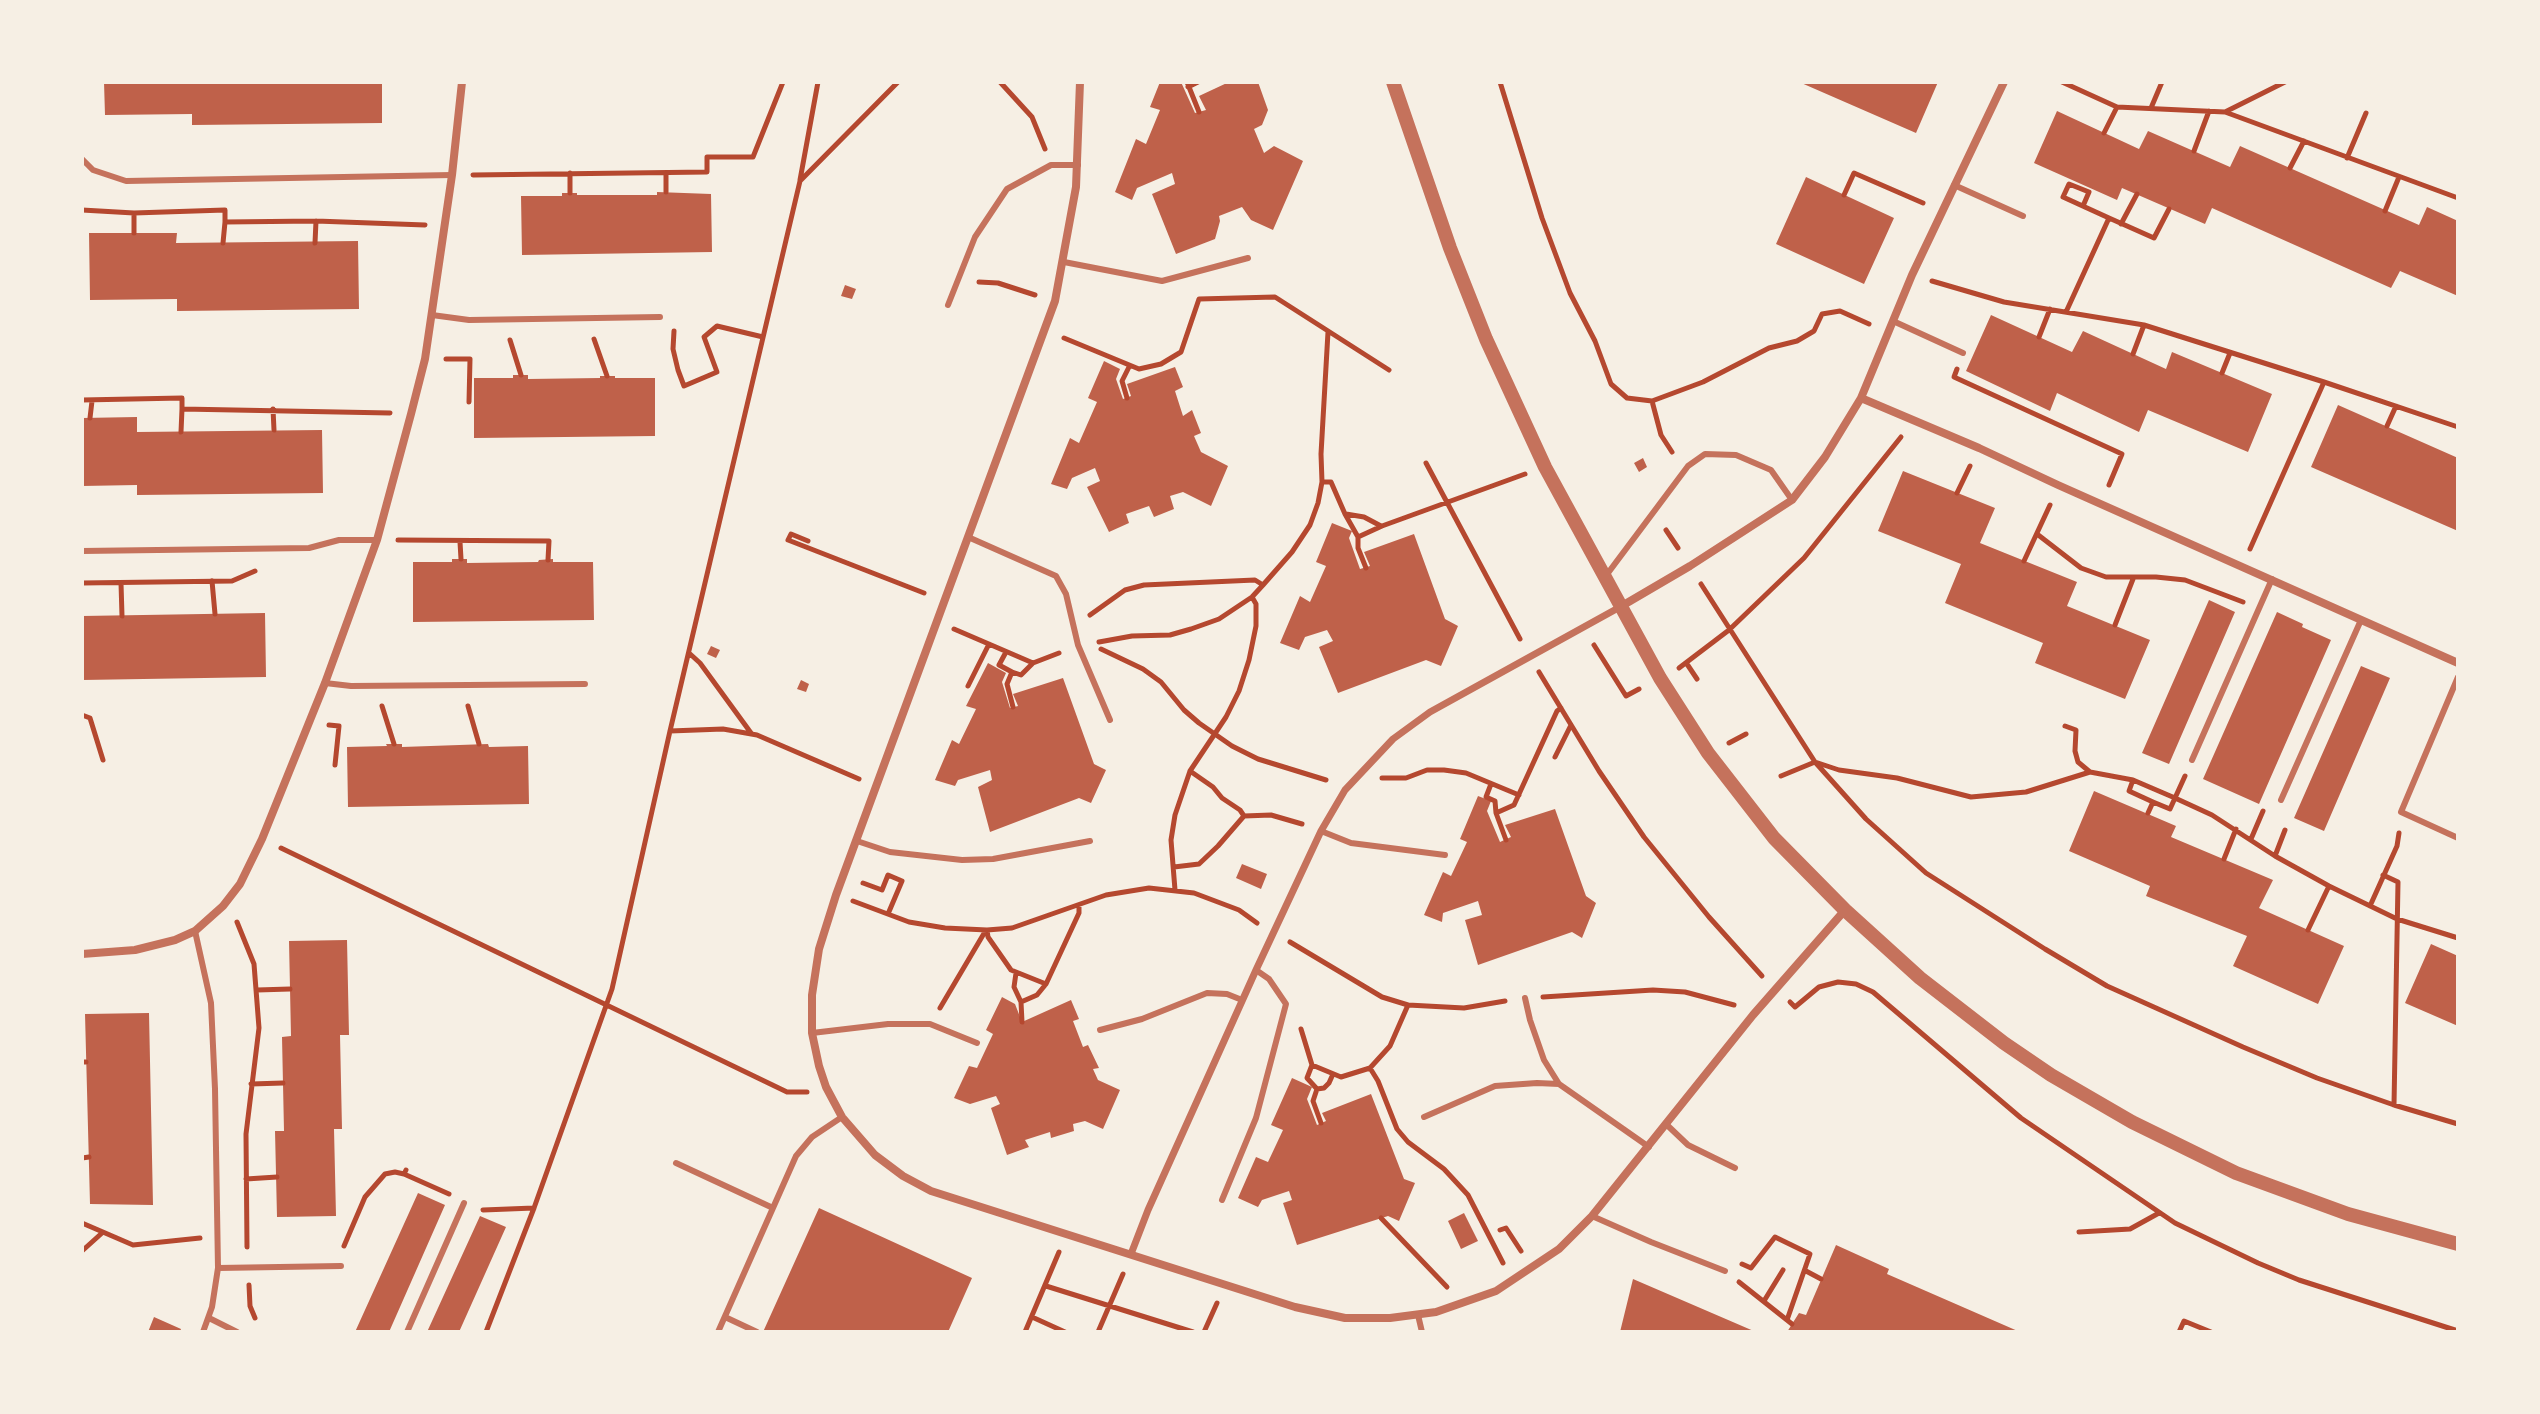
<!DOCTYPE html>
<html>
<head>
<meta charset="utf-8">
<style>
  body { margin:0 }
  #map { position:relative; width:2540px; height:1414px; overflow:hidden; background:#f6efe4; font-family:"Asap Condensed",sans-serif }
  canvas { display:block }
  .frame { position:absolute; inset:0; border:84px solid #f6efe4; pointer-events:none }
</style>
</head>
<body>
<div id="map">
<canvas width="2540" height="1414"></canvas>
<div class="frame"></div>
</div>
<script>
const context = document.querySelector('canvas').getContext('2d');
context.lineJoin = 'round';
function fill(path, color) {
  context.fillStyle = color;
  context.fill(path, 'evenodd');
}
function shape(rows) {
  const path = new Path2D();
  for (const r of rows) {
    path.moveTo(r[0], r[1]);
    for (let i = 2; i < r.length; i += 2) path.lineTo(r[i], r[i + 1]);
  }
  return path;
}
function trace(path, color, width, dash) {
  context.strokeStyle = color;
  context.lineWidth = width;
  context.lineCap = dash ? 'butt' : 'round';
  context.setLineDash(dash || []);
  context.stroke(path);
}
const building = shape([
  [104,82,382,82,382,123,192,125,192,114,105,115],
  [1160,82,1181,82,1195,113,1206,110,1199,96,1229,82,1258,82,1268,110,1262,125,1254,129,1264,153,1274,146,1303,161,1273,230,1251,220,1242,207,1219,216,1220,221,1215,239,1176,254,1152,194,1175,184,1172,173,1137,188,1132,200,1115,192,1136,139,1146,144,1160,110,1150,107],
  [1799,82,1938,82,1916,133],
  [2057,111,2139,149,2148,131,2230,167,2240,146,2419,225,2427,207,2458,221,2458,296,2400,271,2391,288,2212,208,2205,224,2122,188,2117,200,2034,163],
  [1806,177,1894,218,1864,284,1776,244],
  [657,192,711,194,712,252,522,255,521,196,562,196,562,193,577,193,577,195,657,195],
  [89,233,177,233,176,243,358,241,359,309,177,311,177,299,90,300],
  [845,285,856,289,852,299,841,296],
  [1991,315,2072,352,2083,331,2166,369,2172,352,2272,394,2248,452,2148,410,2139,432,2057,393,2050,411,1966,371],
  [1104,361,1120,369,1116,379,1123,399,1131,396,1127,384,1175,367,1183,387,1175,391,1183,416,1192,410,1201,433,1194,436,1201,452,1228,466,1211,506,1183,492,1170,496,1174,509,1154,517,1149,506,1126,514,1129,523,1109,532,1087,487,1100,481,1095,468,1072,478,1067,489,1051,484,1070,438,1079,443,1097,402,1088,398],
  [513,375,528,375,528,379,600,378,600,376,615,376,615,378,655,378,655,436,474,438,474,378,513,378],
  [2338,405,2458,458,2458,531,2311,467],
  [137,417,137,432,322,430,323,493,137,495,137,485,82,486,82,418],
  [1643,458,1647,467,1639,472,1634,463],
  [1903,471,1995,508,1980,543,2077,582,2067,606,2150,640,2125,699,2035,663,2043,643,1945,603,1961,564,1878,531],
  [1332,523,1352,531,1349,538,1360,569,1370,566,1364,552,1414,534,1445,619,1458,626,1441,666,1426,660,1338,693,1319,647,1333,641,1327,630,1305,637,1299,650,1280,643,1300,596,1310,602,1326,566,1316,562],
  [452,559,467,559,467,563,538,562,539,560,553,559,553,562,593,562,594,620,413,622,413,562,452,562],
  [2209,600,2235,612,2169,764,2142,753],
  [2277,612,2303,624,2302,627,2331,640,2259,804,2203,779],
  [265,613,266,677,82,680,82,616],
  [711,646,720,650,716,658,707,654],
  [988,663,1006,673,1002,682,1010,708,1018,706,1013,694,1063,678,1094,764,1106,770,1091,803,1079,798,990,832,978,787,992,780,990,770,958,780,955,786,935,780,952,740,959,744,976,709,966,706],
  [2361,666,2390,678,2324,831,2294,818],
  [801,680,809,684,806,692,797,689],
  [386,744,402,744,402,747,488,744,489,747,528,746,529,804,348,807,347,747,387,746],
  [2094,791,2176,826,2171,837,2273,880,2259,908,2344,946,2318,1004,2233,966,2247,936,2146,896,2150,886,2069,851],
  [1478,796,1491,801,1487,811,1500,842,1511,837,1505,825,1555,809,1586,896,1596,903,1582,938,1572,932,1478,965,1465,920,1482,915,1478,901,1443,913,1442,922,1424,915,1443,872,1451,876,1467,842,1460,839],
  [1242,864,1267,874,1261,889,1236,878],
  [347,940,349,1035,340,1035,342,1129,334,1129,336,1216,277,1217,275,1131,284,1131,282,1037,291,1036,289,941],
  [2431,944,2458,956,2458,1026,2405,1003],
  [1002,997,1015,1004,1022,1022,1071,1000,1079,1019,1073,1021,1083,1047,1088,1045,1099,1068,1093,1069,1098,1080,1120,1090,1103,1129,1085,1121,1073,1124,1074,1131,1051,1138,1050,1132,1025,1140,1029,1147,1007,1155,991,1108,1000,1104,996,1096,970,1104,954,1098,969,1066,977,1068,993,1034,986,1030],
  [149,1013,153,1205,90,1204,85,1014],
  [1292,1078,1312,1087,1307,1099,1317,1125,1326,1121,1322,1113,1371,1094,1404,1179,1415,1183,1399,1221,1388,1216,1297,1245,1283,1203,1292,1200,1289,1191,1262,1200,1258,1207,1238,1198,1256,1157,1268,1162,1283,1130,1271,1125],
  [418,1193,445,1205,389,1332,355,1332],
  [819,1208,972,1278,948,1332,763,1332],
  [1464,1213,1478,1241,1461,1249,1448,1221],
  [480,1216,506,1227,459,1332,427,1332],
  [1836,1245,1889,1269,1887,1274,2020,1332,1787,1332,1799,1313,1806,1315],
  [1633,1279,1756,1332,1620,1332],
  [154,1317,181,1329,180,1332,148,1332]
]);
const path = shape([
  [1000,82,1032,117,1045,149],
  [1187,82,1199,112],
  [1500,82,1542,218,1570,293,1595,341,1611,384,1627,398,1652,401,1703,382,1769,348,1797,341,1814,331,1822,314,1840,311,1869,324],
  [2062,82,2117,107,2225,112,2285,82],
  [1188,87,1198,82],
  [2151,108,2162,82],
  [2225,112,2458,198],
  [2104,133,2117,107],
  [2194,151,2209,111],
  [2347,158,2366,113],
  [2290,168,2304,141],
  [473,175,707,172,707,157,753,157,783,82],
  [800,180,818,82],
  [666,192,666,173],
  [570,193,570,173],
  [1844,195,1854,173,1923,203],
  [2083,206,2089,192,2069,184,2063,197,2109,218],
  [82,210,134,213,225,210,225,222,316,221,425,225],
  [2385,211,2399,177],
  [2121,224,2137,194],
  [134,233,134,213],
  [223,243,225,222],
  [315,243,316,221],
  [1932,281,2004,302,2144,325,2324,382,2458,427],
  [979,282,998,283,1035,295],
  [2066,312,2109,218,2154,238,2169,209],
  [674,331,673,349,678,370,684,386,717,372,704,337,717,326,763,337],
  [2039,337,2050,309],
  [1064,338,1139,369,1161,364,1181,352,1199,299,1275,297,1389,370],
  [594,339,607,376],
  [510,340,521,375],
  [2133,354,2144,325],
  [446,359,470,359,469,402],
  [1957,369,1954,377,2122,454,2109,485],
  [2222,373,2230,353],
  [1127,398,1122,381,1129,367],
  [82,400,182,398,182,409,390,413],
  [1652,401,1661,435,1672,452],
  [273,409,274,430],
  [90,418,92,401],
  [2387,426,2396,406],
  [181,432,182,409],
  [1426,463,1520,639],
  [1322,482,1331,482,1345,514,1358,537,1358,548,1366,568],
  [1957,493,1970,466],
  [1346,514,1364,517,1381,526],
  [1666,530,1678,548],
  [2037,534,2081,568,2106,577,2156,577,2185,580,2243,602],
  [1358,537,1382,526,1525,474],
  [398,540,549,541,548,560],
  [808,541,791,534,788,540,924,593],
  [460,542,461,559],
  [2250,549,2324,382],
  [2024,561,2050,505],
  [212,581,215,614],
  [82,583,232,581,255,571],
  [121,583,122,616],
  [1701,584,1815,762,1866,819,1926,873,2045,949,2107,986,2243,1047,2317,1078,2394,1105,2458,1124],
  [1090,615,1125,590,1144,585,1255,580,1263,585,1292,552,1310,525,1318,503,1322,482,1321,454,1328,332],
  [2115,625,2133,579],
  [954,629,1033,663,1059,653],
  [1099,642,1132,636,1170,635,1191,629,1219,619,1252,597,1263,585],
  [1594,645,1626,696,1639,689],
  [1101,649,1143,669,1161,682,1184,710,1199,723,1232,746,1258,759,1326,780],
  [1006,652,999,665,1012,672,1007,684,1013,707],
  [689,653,700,663,751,733],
  [1687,664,1697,679],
  [1679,668,1729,630,1804,558,1901,437],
  [1012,672,1021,675,1033,663],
  [1539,672,1599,771,1644,837,1709,917,1762,976],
  [968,686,989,644],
  [382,706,394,744],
  [468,706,479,744],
  [82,715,90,718,103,760],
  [329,725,339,726,335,765],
  [2065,726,2076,730,2075,751,2078,762,2090,772,2133,780,2175,798,2212,815,2275,856,2329,886,2397,919,2458,938],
  [670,731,723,729,757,735,859,779],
  [1729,743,1746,734],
  [1555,757,1571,725],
  [1190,771,1213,787,1222,798,1240,810,1244,816],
  [1781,776,1815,762,1839,770,1897,778,1971,797,2026,792,2090,772],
  [1382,778,1406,778,1427,770,1444,770,1466,773,1519,795],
  [2133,780,2129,791,2153,802,2148,813],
  [1491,784,1486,797,1495,801,1496,813],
  [2153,802,2170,809,2185,776],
  [2251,839,2263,811],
  [1506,840,1496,813,1514,805,1557,711,1561,708],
  [281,848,787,1092,807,1092],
  [2275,856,2285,830],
  [2224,859,2236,829],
  [1174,867,1199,864,1218,846,1244,816,1271,815,1302,824],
  [2383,875,2398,882,2394,1105],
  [863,883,882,890,888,875,902,881,888,914],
  [1175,890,1171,840,1175,815,1190,771,1226,717,1239,691,1249,660,1256,626,1256,604,1252,597],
  [853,901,909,922,945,928,987,930,1012,928,1106,895,1149,888,1194,893,1239,910,1257,923],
  [2370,906,2397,846,2399,833],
  [237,922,254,964,259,1028,246,1134,247,1247],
  [987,930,988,937,1011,970,1046,984,1079,913,1079,905],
  [2308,930,2329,886],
  [1290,942,1382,997,1408,1005],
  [1016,973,1014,987,1021,1002,1022,1022],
  [257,990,290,989],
  [1543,997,1653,990,1685,992,1734,1005],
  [1021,1002,1037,995,1046,984],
  [1790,1002,1795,1007,1819,987,1838,982,1856,984,1873,992,2021,1118,2175,1223,2258,1263,2299,1280,2458,1331],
  [940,1008,986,930],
  [1301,1029,1312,1065,1307,1078,1317,1089,1324,1088,1329,1083,1333,1074],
  [82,1062,86,1062],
  [1312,1065,1341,1077,1370,1068,1378,1081,1397,1129,1408,1142,1444,1169,1468,1195,1503,1263],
  [1370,1068,1390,1046,1408,1005,1464,1008,1505,1001],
  [251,1084,283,1083],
  [1317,1089,1313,1101,1321,1123],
  [82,1158,89,1157],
  [406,1170,404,1174,449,1194],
  [246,1179,277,1177],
  [483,1210,534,1208],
  [1381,1218,1447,1287],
  [82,1223,133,1245,200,1238],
  [1500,1230,1506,1228,1521,1251],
  [2079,1232,2130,1229,2159,1213],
  [344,1246,365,1197,385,1174,395,1172,404,1174],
  [82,1251,102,1233],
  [1742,1264,1751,1268,1775,1237,1810,1254,1787,1320],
  [1806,1271,1821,1279],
  [1739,1282,1792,1324],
  [249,1285,250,1306,255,1318],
  [1046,1286,1193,1332],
  [1764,1301,1783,1270],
  [1032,1317,1065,1332],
  [486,1332,534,1208,612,989,670,731,800,181,898,82],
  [1025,1332,1059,1252],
  [1098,1332,1123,1274],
  [1204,1332,1217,1303],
  [2179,1332,2184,1321,2211,1332]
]);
const service = shape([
  [82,159,93,170,126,181,452,175],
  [1954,185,2023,216],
  [1064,262,1162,281,1248,258],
  [948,305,975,237,1007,189,1051,165,1078,165],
  [432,315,469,320,660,317],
  [1893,321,1963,353],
  [968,537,1056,576,1066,594,1078,645,1110,720],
  [82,551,309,548,339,540,377,540],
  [1605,577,1688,466,1705,454,1736,455,1771,470,1792,500],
  [2458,677,2401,812,2458,838],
  [325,683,351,686,585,684],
  [2192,760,2272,579],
  [2281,800,2361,620],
  [1321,831,1351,843,1445,855],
  [857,841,890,852,962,860,993,859,1090,841],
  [195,931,211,1003,215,1089,218,1268,212,1307,203,1332],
  [1525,998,1530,1020,1544,1060,1559,1084,1649,1147],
  [1100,1030,1142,1019,1207,993,1227,994,1242,1000],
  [812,1033,888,1024,930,1024,977,1043],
  [1424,1117,1495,1086,1537,1083,1559,1084],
  [1667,1125,1688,1145,1735,1168],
  [676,1163,773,1208],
  [1222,1200,1256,1118,1286,1004,1269,979,1256,970],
  [1592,1216,1651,1242,1725,1271],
  [218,1268,341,1266],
  [1418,1315,1422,1332],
  [725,1317,757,1332],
  [209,1318,237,1332],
  [407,1332,464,1203],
  [718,1332,796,1156,812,1137,842,1117]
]);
const pedestrian = shape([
  [1131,1254,1148,1210,1256,970,1321,831,1345,790,1393,739,1430,712,1620,607]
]);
const minor = shape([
  [1080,82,1076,187,1055,301,836,895,819,949,812,995,812,1033,819,1066,826,1087,842,1117,875,1155,903,1176,931,1191,1295,1307,1345,1318,1390,1318,1436,1312,1496,1291,1559,1249,1592,1216,1753,1015,1845,910],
  [1861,398,1979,448,2058,485,2458,663],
  [1620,607,1690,566,1792,500,1825,457,1861,398,1912,275,2004,82],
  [82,954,135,950,175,940,195,931,223,906,240,884,262,839,325,683,377,540,411,414,425,359,452,175,462,82]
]);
const tertiary = shape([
  [1393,82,1450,248,1486,339,1545,467,1660,678,1708,753,1774,838,1845,910,1920,978,2004,1043,2051,1075,2132,1122,2236,1173,2348,1214,2458,1244]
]);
fill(building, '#bf614a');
trace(path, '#b5482f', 5);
trace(service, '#c5725c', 6);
trace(pedestrian, '#c5725c', 7);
trace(minor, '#c5725c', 8);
trace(tertiary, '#c5725c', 14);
</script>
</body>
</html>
